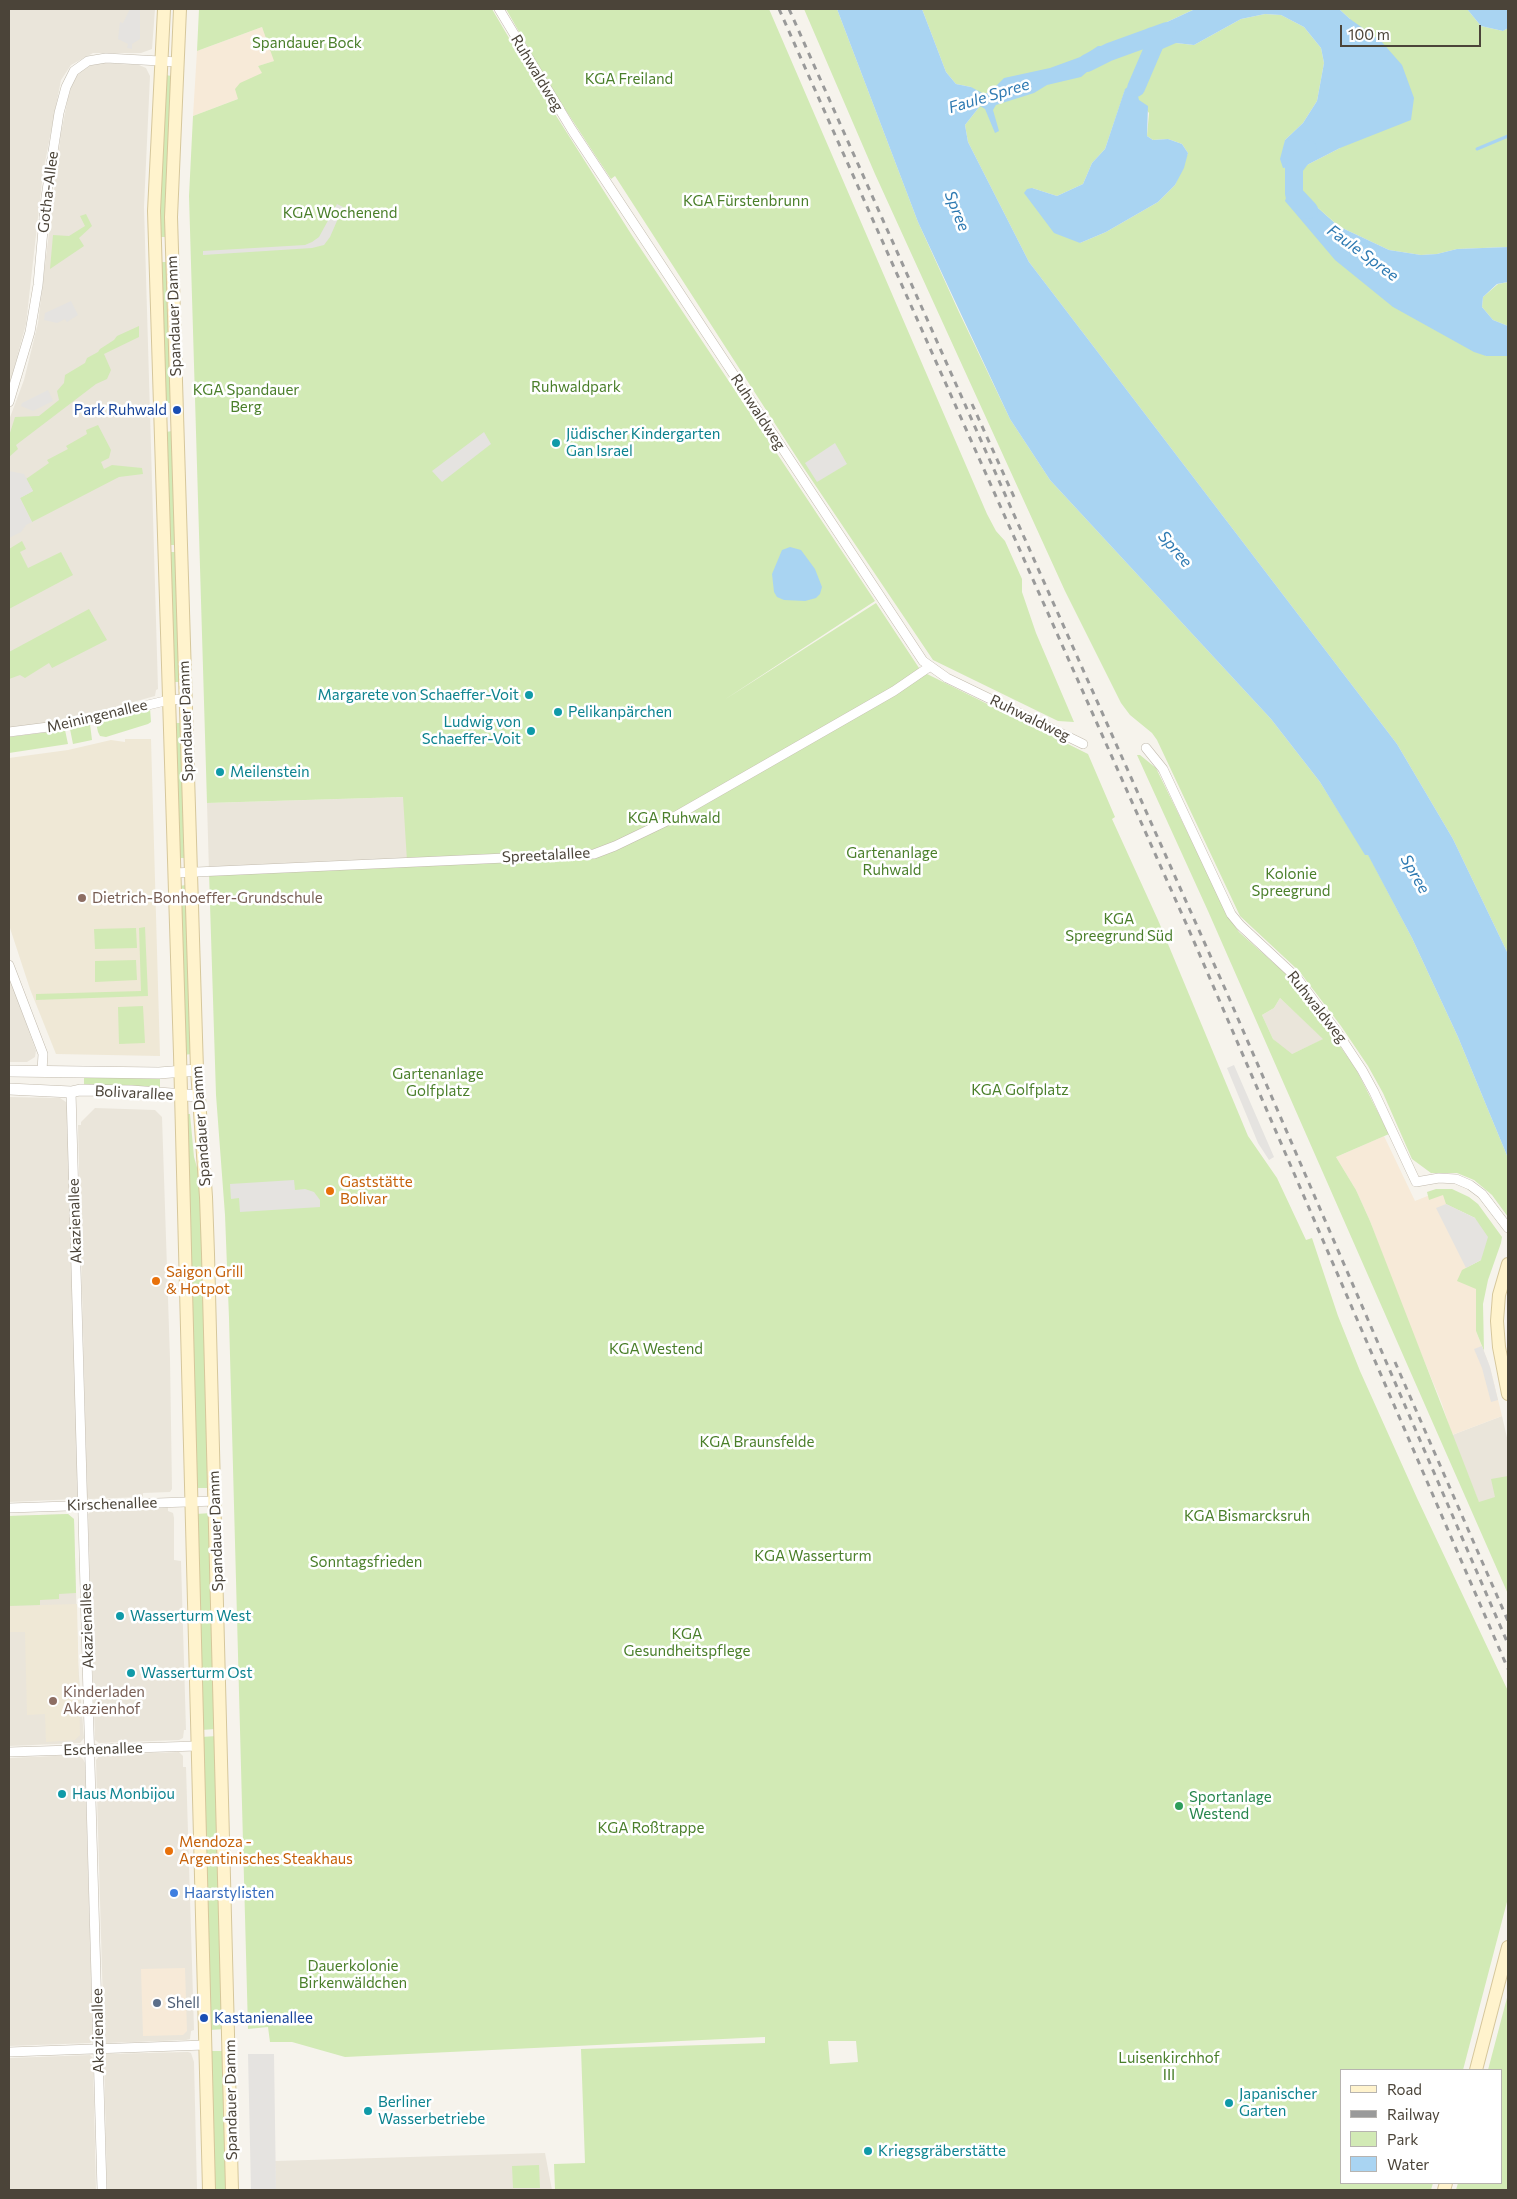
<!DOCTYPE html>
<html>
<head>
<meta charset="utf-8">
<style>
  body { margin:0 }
  #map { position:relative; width:1517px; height:2199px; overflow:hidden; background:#f6f3ec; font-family:Commissioner,sans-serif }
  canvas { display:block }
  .frame { position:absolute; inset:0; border:10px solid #4b4439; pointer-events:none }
  .legend { position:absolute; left:1340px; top:2069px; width:162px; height:115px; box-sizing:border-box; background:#fff; border:1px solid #b7b4b0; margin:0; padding:6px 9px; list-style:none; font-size:15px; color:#4b4439 }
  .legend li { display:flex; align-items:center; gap:10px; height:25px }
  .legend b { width:25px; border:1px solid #b7b4b0 }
  .scale { position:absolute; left:1340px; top:25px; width:141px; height:22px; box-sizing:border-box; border:2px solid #4b4439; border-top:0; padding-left:6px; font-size:15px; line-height:18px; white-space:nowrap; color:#4b4439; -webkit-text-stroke:4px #fff; paint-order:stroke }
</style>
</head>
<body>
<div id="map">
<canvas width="1517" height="2199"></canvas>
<div class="frame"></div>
<ul class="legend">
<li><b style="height:6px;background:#fff3cd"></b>Road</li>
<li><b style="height:6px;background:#9a9a9a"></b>Railway</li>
<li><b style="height:14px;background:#d2eab5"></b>Park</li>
<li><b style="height:14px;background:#a9d4f2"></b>Water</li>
</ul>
<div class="scale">100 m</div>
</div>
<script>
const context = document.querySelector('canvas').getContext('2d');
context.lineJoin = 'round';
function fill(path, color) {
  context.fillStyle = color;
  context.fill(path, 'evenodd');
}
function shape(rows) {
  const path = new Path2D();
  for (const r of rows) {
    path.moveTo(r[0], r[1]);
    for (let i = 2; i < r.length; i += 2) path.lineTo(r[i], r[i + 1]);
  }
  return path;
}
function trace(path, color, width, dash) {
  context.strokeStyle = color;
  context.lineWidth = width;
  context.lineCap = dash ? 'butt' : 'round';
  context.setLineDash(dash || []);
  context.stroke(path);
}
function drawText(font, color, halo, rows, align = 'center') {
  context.font = font + ' Commissioner,sans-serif';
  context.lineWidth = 5;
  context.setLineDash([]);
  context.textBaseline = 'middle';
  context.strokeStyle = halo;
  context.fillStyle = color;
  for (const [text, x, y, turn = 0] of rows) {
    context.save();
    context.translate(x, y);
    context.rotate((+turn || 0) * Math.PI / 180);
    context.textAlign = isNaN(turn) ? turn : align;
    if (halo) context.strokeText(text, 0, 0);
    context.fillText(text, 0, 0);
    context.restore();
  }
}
const residential = shape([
  [9,9,155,9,152,49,141,53,93,53,71,65,61,80,43,173,26,324,9,387],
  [103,63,139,65,146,68,150,76,144,207,158,689,156,690,155,696,94,713,48,723,9,728,9,420,24,380,38,323,61,133,68,98,73,81,78,74,85,67],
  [404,797,408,861,209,872,207,803],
  [9,976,36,1051,35,1057,27,1062,9,1062],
  [1280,998,1324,1039,1288,1056,1286,1052,1273,1039,1262,1015,1274,1008],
  [9,1097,60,1098,66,1102,67,1107,79,1497,76,1499,9,1502],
  [95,1108,155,1110,162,1117,170,1359,172,1489,170,1492,143,1493,143,1497,89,1499,87,1497,78,1125,81,1125,81,1122],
  [1502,1416,1508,1442,1508,1576,1452,1435],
  [168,1507,168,1511,173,1513,174,1518,174,1560,181,1561,186,1730,184,1730,183,1738,179,1740,99,1743,95,1740,88,1514,92,1510],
  [68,1514,74,1519,78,1663,84,1738,80,1743,9,1746,9,1516],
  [179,1752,183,1756,183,1767,186,1767,194,2030,191,2031,190,2039,186,2040,106,2043,104,2040,96,1760,100,1755],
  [77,1755,83,1759,85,1763,93,2041,90,2043,9,2046,9,1758],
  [188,2052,191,2053,194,2062,197,2190,107,2190,104,2056,106,2054],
  [90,2055,93,2058,96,2190,9,2190,9,2058],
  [545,2153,552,2190,276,2190,275,2161]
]);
const commercial = shape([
  [262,27,275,61,258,66,263,73,238,99,193,116,197,51],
  [1384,1136,1415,1201,1430,1195,1442,1194,1456,1198,1476,1289,1476,1331,1490,1367,1502,1416,1452,1435,1442,1404,1402,1307,1370,1221,1356,1190,1336,1157],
  [185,1968,187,2031,183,2035,143,2036,141,1969]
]);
const education = shape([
  [125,739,151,739,160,1056,56,1054,30,989,9,925,9,758,68,750,111,740,125,742],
  [77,1604,80,1735,75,1740,46,1742,45,1714,27,1715,25,1632,9,1632,9,1606]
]);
const green = shape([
  [199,9,492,9,536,84,633,237,875,601,724,700,876,603,921,671,1088,754,1115,817,1112,819,1158,920,1248,1136,1277,1178,1306,1240,1312,1238,1338,1316,1360,1371,1417,1498,1508,1691,1508,1898,1463,2070,1341,2070,1341,2183,1433,2183,1431,2190,555,2190,554,2164,585,2163,581,2049,765,2043,765,2037,345,2057,292,2042,270,2042,268,2027,248,2029,229,1318,225,1215,216,1095,209,872,407,861,403,797,207,803,189,196,193,116,238,99,235,89,240,83,262,73,258,66,274,61,262,27,197,51],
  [856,2041,858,2062,830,2064,828,2041],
  [506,9,769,9,987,514,996,531,1005,541,1022,579,1022,592,1036,633,1074,722,1058,721,933,660,801,464,615,176,611,179,595,155,550,86],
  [804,9,837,9,918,222,958,310,1010,419,1050,480,1271,719,1320,782,1366,855,1368,854,1412,938,1458,1037,1508,1158,1508,1217,1492,1195,1474,1180,1457,1173,1431,1173,1412,1159,1383,1093,1368,1066,1341,1026,1299,971,1240,916,1157,740,1152,733,1130,715,1121,703,1065,591,875,174],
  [922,9,1195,9,1167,22,1162,26,1155,28,1145,35,1176,43,1194,45,1241,19,1265,14,1281,15,1304,27,1321,48,1324,63,1317,101,1303,123,1285,140,1283,168,1303,167,1340,148,1350,19,1339,9,1467,9,1481,26,1503,31,1508,28,1508,247,1457,249,1437,254,1421,255,1389,250,1338,226,1300,192,1486,356,1508,356,1508,954,1453,839,1397,744,1029,262,968,142,965,125,980,106,971,87,956,84,946,72],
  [1125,90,1139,101,1149,113,1147,136,1153,140,1168,139,1182,144,1188,153,1175,185,1158,202,1106,232,1080,243,1032,188,1057,196,1083,184,1092,163,1105,149],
  [165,75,172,76,166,191,166,237,160,237,160,194],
  [86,214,92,226,79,238,84,246,50,269,53,235,69,236,85,226,80,216],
  [161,262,167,262,171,403,166,403],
  [1508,282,1508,326,1493,320,1482,307,1483,297,1498,284],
  [139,326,139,337,104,354,111,370,107,379,96,384,16,445,18,449,9,457,9,436,15,417,39,416,59,400,57,391,64,383,65,375,85,363,87,358,98,352,100,349,114,340,117,336],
  [98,425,111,450,109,458,101,462,104,469,112,465,142,468,143,474,119,477,32,522,20,498,33,491,26,479,49,463,47,460,68,449,66,446,87,434,86,430],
  [172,431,175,545,170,545,166,432],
  [22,541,26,549,20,552,28,568,61,552,73,575,9,609,9,549],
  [170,552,175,552,179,682,174,682],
  [89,609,107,640,52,668,49,663,25,678,20,675,9,679,9,652],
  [150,708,151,722,148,724,106,737,100,736,98,732,96,723],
  [175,723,181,723,184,858,179,858],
  [90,724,92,740,73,744,70,729],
  [65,730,68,744,9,753,9,737],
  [1137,755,1140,755,1156,768,1230,919,1239,932,1286,974,1307,999,1356,1069,1389,1134,1336,1157,1356,1190,1370,1221,1479,1502,1495,1497,1491,1479,1508,1476,1508,1594,1208,911],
  [1280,998,1323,1039,1292,1054,1273,1039,1262,1015,1274,1008],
  [186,885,191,1054,184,1055,179,886],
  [145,927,148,996,36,1000,36,994,141,991,139,928],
  [136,928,137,948,95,949,94,929],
  [136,960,137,980,95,982,95,961],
  [143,1006,145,1043,119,1044,118,1007],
  [84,1076,160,1077,160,1089,84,1087],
  [185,1114,190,1114,194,1157,200,1178,210,1488,195,1488],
  [1436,1189,1452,1189,1469,1197,1478,1204,1502,1237,1501,1243,1488,1280,1483,1304,1484,1351,1476,1331,1476,1289,1457,1281,1462,1270,1481,1260,1475,1218,1446,1204,1443,1195,1429,1200,1427,1192],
  [211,1513,216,1729,201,1730,196,1514],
  [68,1514,74,1519,76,1593,59,1594,59,1599,40,1600,40,1605,9,1606,9,1516],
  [217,1736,225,2029,210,2030,201,1737],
  [1508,1994,1508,2190,1456,2190,1458,2183,1501,2183,1501,2070,1488,2070],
  [212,2051,224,2051,228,2190,214,2190,210,2053],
  [539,2165,540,2188,513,2188,512,2166]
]);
const parking = shape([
  [130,9,140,9,140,39,132,44,132,49,127,48,128,44,118,39,120,22,123,23],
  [337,204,343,207,330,237,324,245,312,248,203,255,203,251,305,245,312,242,319,237],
  [71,301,78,315,67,322,65,319,57,323,44,320,45,313],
  [48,390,53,401,33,411,21,406,22,403],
  [484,432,491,444,442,482,432,471],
  [835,443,847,464,817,482,805,463],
  [9,471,24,474,33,491,20,498,32,522,26,525,21,532,9,538],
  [1234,1065,1274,1157,1269,1160,1258,1143,1227,1068],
  [294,1180,295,1190,305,1189,314,1192,320,1200,320,1207,240,1212,239,1198,231,1199,230,1184],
  [1446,1204,1475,1218,1488,1237,1481,1260,1466,1268,1436,1208],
  [1482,1346,1490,1367,1498,1400,1491,1402,1482,1368,1474,1349],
  [248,2054,274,2054,276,2190,251,2190]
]);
const water = shape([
  [837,9,922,9,946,72,956,84,971,87,984,94,990,92,1004,78,1050,68,1083,56,1098,46,1102,46,1109,52,1108,56,1100,61,1081,77,1047,85,1034,93,996,105,993,110,999,131,995,133,985,109,980,106,965,125,968,142,1029,262,1397,744,1453,839,1508,954,1508,1158,1458,1037,1412,938,1368,855,1365,855,1320,782,1271,719,1050,480,1010,419,918,222],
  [1195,9,1339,9,1350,19,1381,41,1402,65,1414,98,1411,120,1340,148,1303,167,1283,168,1280,159,1285,140,1303,123,1317,101,1324,63,1321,48,1304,27,1281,15,1265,14,1241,19,1194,45,1176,43,1160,50,1149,46,1144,38,1145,35,1155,28,1162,26,1167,22],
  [1467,9,1508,9,1508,28,1503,31,1481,26],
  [1129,86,1136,88,1139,100,1148,106,1147,136,1153,140,1168,139,1182,144,1188,153,1184,168,1175,185,1158,202,1106,232,1080,243,1054,233,1024,193,1027,189,1032,188,1057,196,1083,184,1092,163,1105,149,1125,89],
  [1300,192,1338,226,1389,250,1421,255,1437,254,1457,249,1508,247,1508,282,1497,284,1483,297,1482,307,1493,320,1508,326,1508,356,1486,356,1474,352,1393,307,1335,260,1285,201,1287,194],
  [790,547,801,550,815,569,822,587,820,594,816,598,805,601,784,600,777,597,774,592,772,574,782,550]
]);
const stream = shape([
  [1477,149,1508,136]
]);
const river = shape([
  [1087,63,1109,52,1167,31],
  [1136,88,1154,46,1152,36],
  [1308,149,1294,168,1294,194,1309,210]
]);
const minor = shape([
  [499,9,572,130,923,661,947,678,1083,744],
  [9,402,30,332,38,285,46,197,59,113,66,87,74,71,88,61,106,58,178,62],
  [9,732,64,725,169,700,185,699],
  [1146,748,1163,769,1231,914,1240,925,1297,978,1337,1032,1362,1070,1374,1092,1416,1182,1439,1178,1456,1179,1470,1185,1482,1194,1508,1228],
  [174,873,594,854,615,846,669,820,894,691,929,667],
  [9,965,43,1054,42,1071],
  [71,1092,102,2190],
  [9,1508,216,1501],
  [9,1752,197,1746],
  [9,2052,205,2045]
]);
const tertiary = shape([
  [9,1071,159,1073,197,1070],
  [9,1089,71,1092,80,1090,131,1091,198,1096]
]);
const secondary = shape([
  [164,9,154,211,180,1054,209,2190],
  [180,9,171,217,197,1070,206,1197,208,1254,232,2190],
  [1508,1264,1499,1295,1497,1321,1499,1347,1508,1394],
  [1476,2070,1508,1947],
  [1444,2190,1446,2183]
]);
const rail = shape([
  [779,9,1189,930,1508,1669],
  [789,9,1226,991,1508,1644],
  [972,404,1014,497],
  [1395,1362,1508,1621]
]);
const markers = [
  [177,410,5,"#1a4fb4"],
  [556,443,5,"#0f9aa8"],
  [529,695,5,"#0f9aa8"],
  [558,712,5,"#0f9aa8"],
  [531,731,5,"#0f9aa8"],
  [220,772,5,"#0f9aa8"],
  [82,898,5,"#8d6e63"],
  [330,1191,5,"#e8710a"],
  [156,1281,5,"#e8710a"],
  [120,1616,5,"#0f9aa8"],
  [131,1673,5,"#0f9aa8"],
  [53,1701,5,"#8d6e63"],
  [62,1794,5,"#0f9aa8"],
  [1179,1806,5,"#2e9e5b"],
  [169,1851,5,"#e8710a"],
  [174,1893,5,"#3f7fe0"],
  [157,2003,5,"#5c6f8a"],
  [204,2018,5,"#1a4fb4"],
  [1229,2103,5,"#0f9aa8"],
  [368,2111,5,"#0f9aa8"],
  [868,2151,5,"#0f9aa8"]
];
const parkNames = [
  ["Spandauer Bock",307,43],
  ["KGA Freiland",629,79],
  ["KGA Fürstenbrunn",746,201],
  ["KGA Wochenend",340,213],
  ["Ruhwaldpark",576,387],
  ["KGA Spandauer",246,390],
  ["Berg",246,407],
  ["KGA Ruhwald",674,818],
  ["Gartenanlage",892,853],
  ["Ruhwald",892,870],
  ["Kolonie",1291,874],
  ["Spreegrund",1291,891],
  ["KGA",1119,919],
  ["Spreegrund Süd",1119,936],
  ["Gartenanlage",438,1074],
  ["Golfplatz",438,1091],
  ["KGA Golfplatz",1020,1090],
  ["KGA Westend",656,1349],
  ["KGA Braunsfelde",757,1442],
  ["KGA Bismarcksruh",1247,1516],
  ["KGA Wasserturm",813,1556],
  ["Sonntagsfrieden",366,1562],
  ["KGA",687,1634],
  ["Gesundheitspflege",687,1651],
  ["KGA Roßtrappe",651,1828],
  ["Dauerkolonie",353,1966],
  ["Birkenwäldchen",353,1983],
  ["Luisenkirchhof",1169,2058],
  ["III",1169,2075]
];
const streetNames = [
  ["Ruhwaldweg",537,73,59],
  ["Gotha-Allee",48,192,-83],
  ["Spandauer Damm",174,316,-92],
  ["Ruhwaldweg",758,412,57],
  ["Meiningenallee",97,716,-13],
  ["Ruhwaldweg",1030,718,26],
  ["Spandauer Damm",186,721,-92],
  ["Spreetalallee",546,855,-3],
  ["Ruhwaldweg",1317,1007,52],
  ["Bolivarallee",134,1093,3],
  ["Spandauer Damm",201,1126,-94],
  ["Akazienallee",75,1221,-92],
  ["Kirschenallee",112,1504,-2],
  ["Spandauer Damm",216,1531,-92],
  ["Akazienallee",87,1626,-92],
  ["Eschenallee",103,1749,-2],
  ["Akazienallee",98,2031,-91],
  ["Spandauer Damm",231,2100,-91]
];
const transitNames = [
  ["Park Ruhwald",167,410],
  ["Kastanienallee",214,2018,"left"]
];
const cultureNames = [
  ["Jüdischer Kindergarten",566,434],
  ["Gan Israel",566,451],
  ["Margarete von Schaeffer-Voit",519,695,"right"],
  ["Pelikanpärchen",568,712],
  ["Ludwig von",521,722,"right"],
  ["Schaeffer-Voit",521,739,"right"],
  ["Meilenstein",230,772],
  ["Wasserturm West",130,1616],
  ["Wasserturm Ost",141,1673],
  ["Haus Monbijou",72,1794],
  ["Japanischer",1239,2094],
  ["Garten",1239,2111],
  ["Berliner",378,2102],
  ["Wasserbetriebe",378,2119],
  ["Kriegsgräberstätte",878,2151]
];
const educationNames = [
  ["Dietrich-Bonhoeffer-Grundschule",92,898],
  ["Kinderladen",63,1692],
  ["Akazienhof",63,1709]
];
const foodNames = [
  ["Gaststätte",340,1182],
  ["Bolivar",340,1199],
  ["Saigon Grill",166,1272],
  ["& Hotpot",166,1289],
  ["Mendoza -",179,1842],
  ["Argentinisches Steakhaus",179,1859]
];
const leisureNames = [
  ["Sportanlage",1189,1797],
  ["Westend",1189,1814]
];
const shopNames = [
  ["Haarstylisten",184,1893]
];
const serviceNames = [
  ["Shell",167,2003]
];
const waterNames = [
  ["Faule Spree",989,96,-17],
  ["Spree",957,211,68],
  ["Faule Spree",1363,253,36],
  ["Spree",1175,549,49],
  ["Spree",1415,874,60]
];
fill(residential, '#eae5da');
fill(commercial, '#f7ead8');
fill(education, '#efe8d6');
fill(green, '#d2eab5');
fill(parking, '#e5e3e0');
fill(water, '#a9d4f2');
trace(stream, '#a9d4f2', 3);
trace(river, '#a9d4f2', 18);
trace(minor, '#c2bbae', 10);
trace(tertiary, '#c2bbae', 12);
trace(secondary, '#d6c79b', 14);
trace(minor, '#fff', 9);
trace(tertiary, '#fff', 11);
trace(secondary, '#fff3cd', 12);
trace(rail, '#9a9a9a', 3, [6, 6]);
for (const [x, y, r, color] of markers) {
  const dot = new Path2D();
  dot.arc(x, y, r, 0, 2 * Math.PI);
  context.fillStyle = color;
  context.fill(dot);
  trace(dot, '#fff', 2);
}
drawText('15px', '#4a7f2a', '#fff', parkNames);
drawText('15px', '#4b4439', '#fff', streetNames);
drawText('15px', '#164399', '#fff', transitNames, 'right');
drawText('15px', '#0d838f', '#fff', cultureNames, 'left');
drawText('15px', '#785e54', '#fff', educationNames, 'left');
drawText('15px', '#c56008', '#fff', foodNames, 'left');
drawText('15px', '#27864d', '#fff', leisureNames, 'left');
drawText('15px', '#366cbe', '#fff', shopNames, 'left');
drawText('15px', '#4e5e75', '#fff', serviceNames, 'left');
drawText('italic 16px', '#2e7ab2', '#fff', waterNames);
</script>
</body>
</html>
